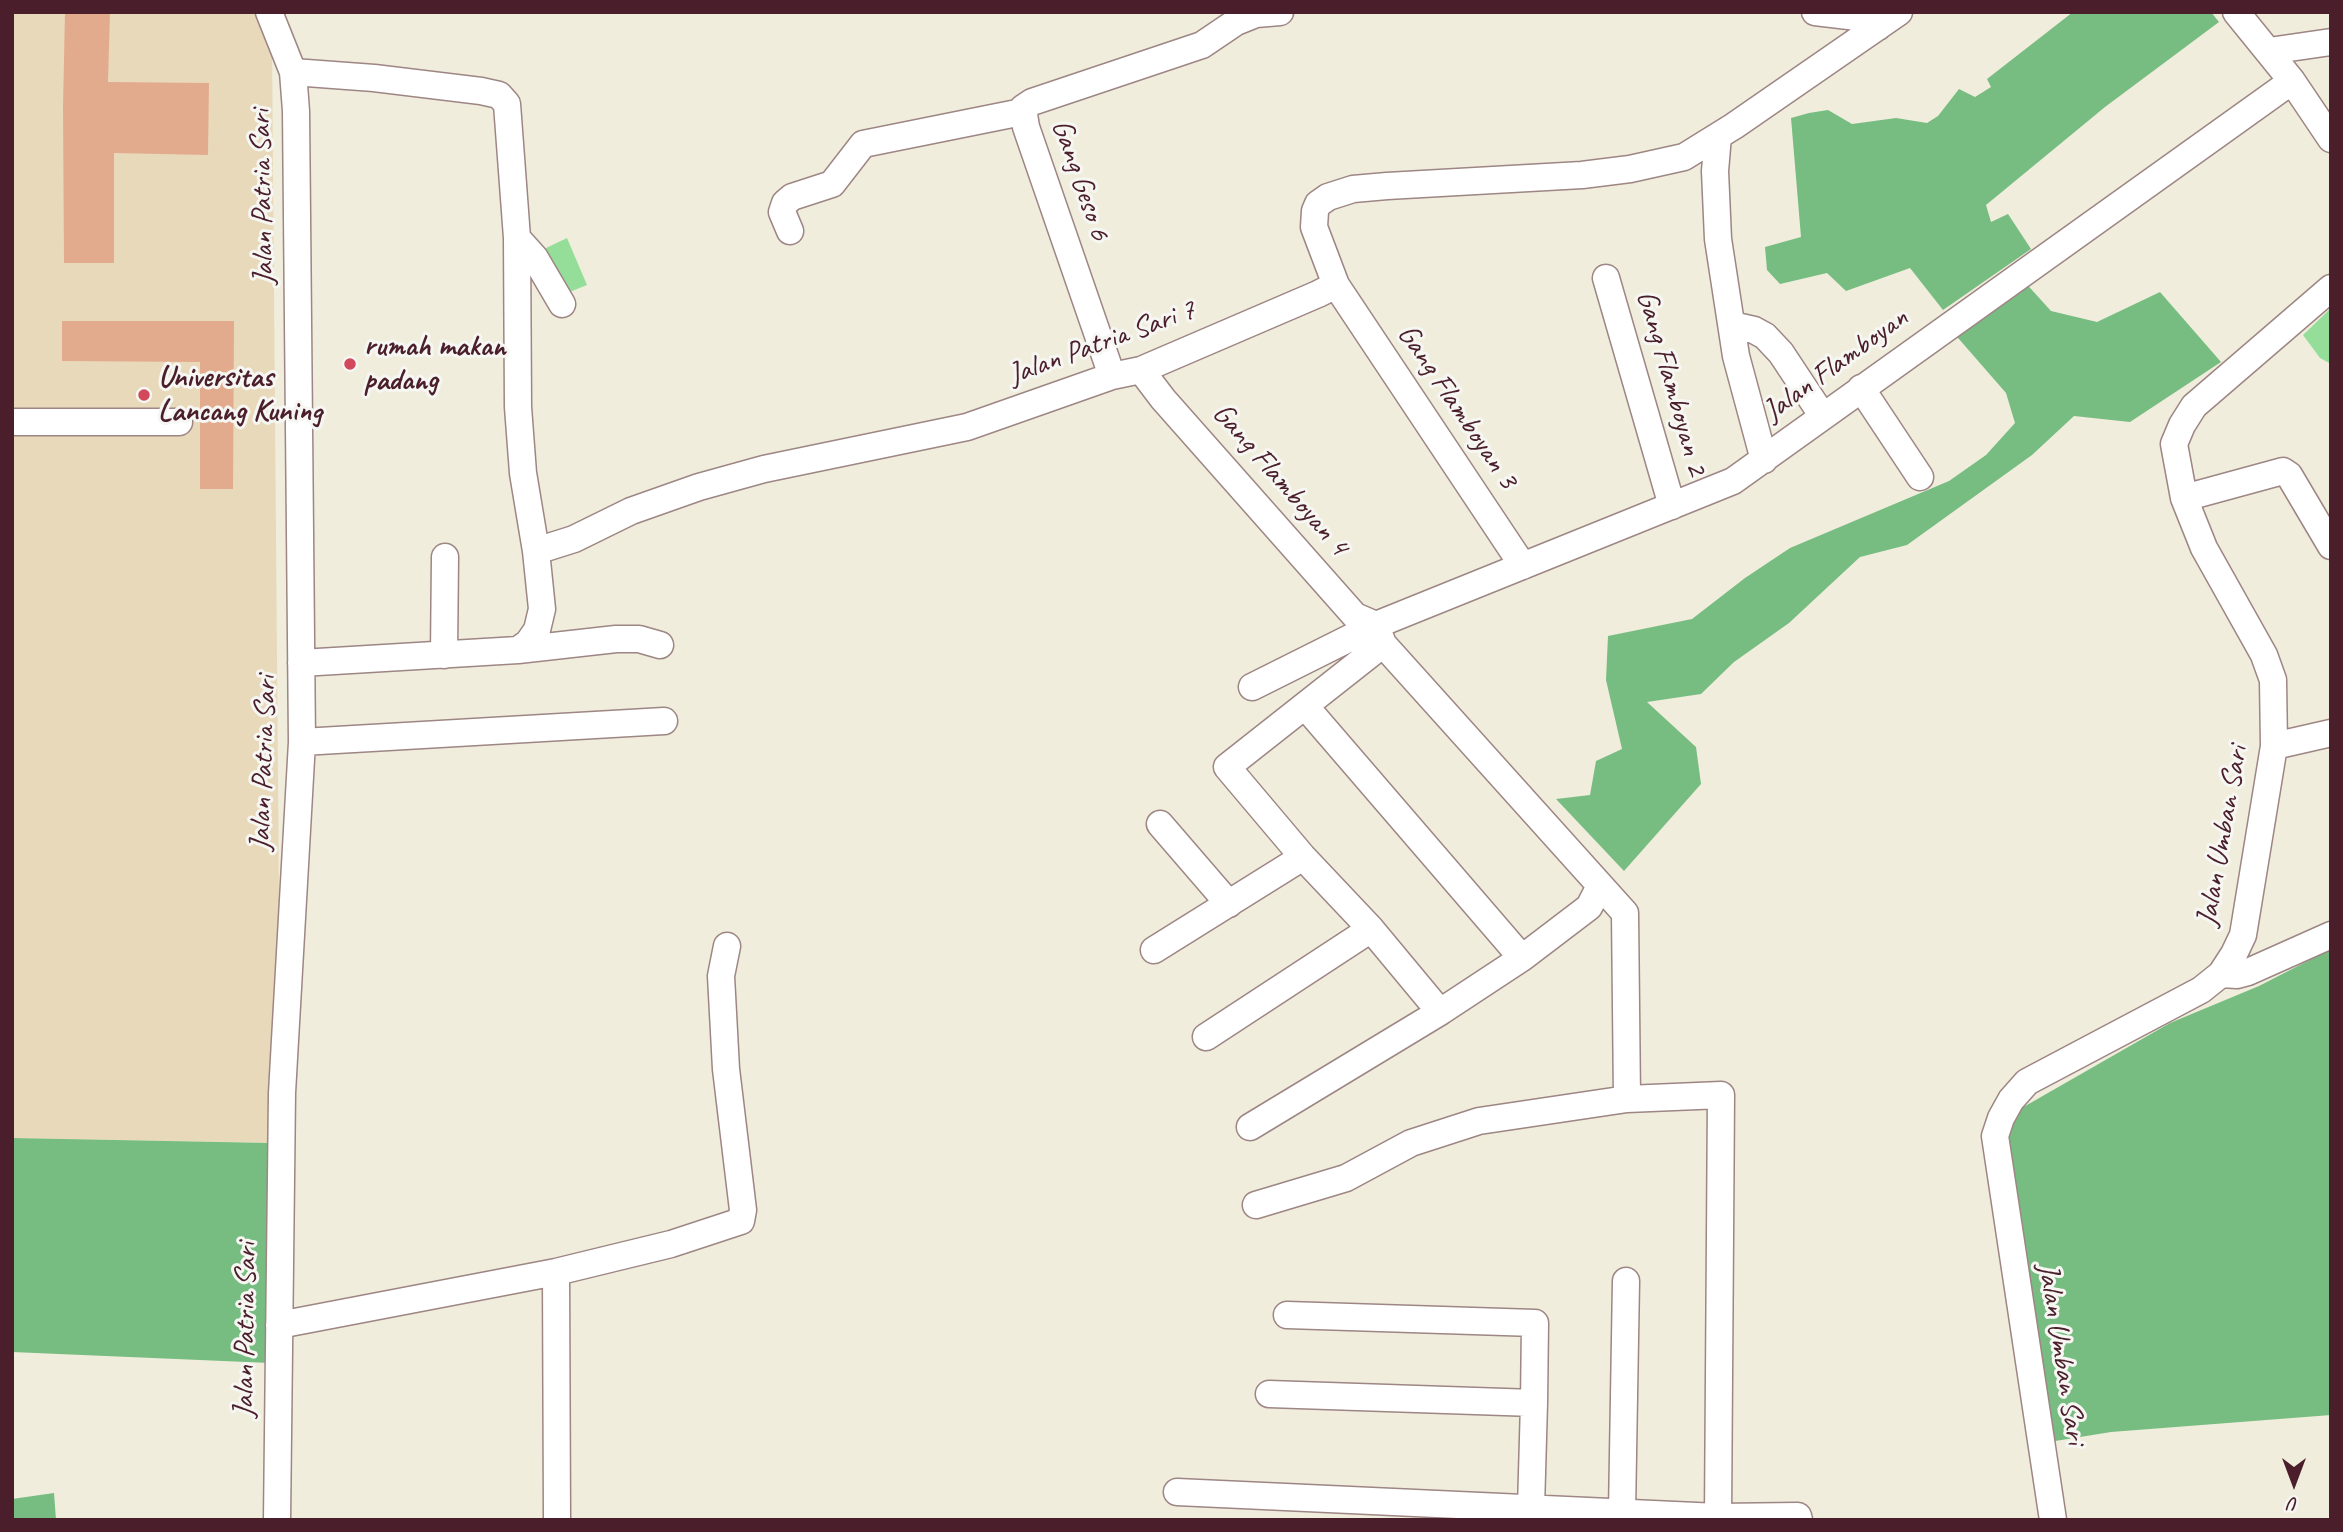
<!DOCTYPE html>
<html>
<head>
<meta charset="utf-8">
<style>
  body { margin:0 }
  #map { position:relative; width:2343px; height:1532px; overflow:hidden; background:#f0eddc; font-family:Caveat,sans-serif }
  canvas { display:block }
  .frame { position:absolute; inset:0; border:14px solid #4a1f2b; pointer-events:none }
  .north { position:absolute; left:2259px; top:1448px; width:70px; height:70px; -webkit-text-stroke:5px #f6f6f2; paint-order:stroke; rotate:180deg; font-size:19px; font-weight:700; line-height:28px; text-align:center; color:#4a1f2b }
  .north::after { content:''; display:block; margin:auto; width:24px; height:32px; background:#4a1f2b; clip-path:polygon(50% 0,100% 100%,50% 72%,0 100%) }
</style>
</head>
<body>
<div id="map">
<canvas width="2343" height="1532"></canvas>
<div class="frame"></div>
<div class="north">U</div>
</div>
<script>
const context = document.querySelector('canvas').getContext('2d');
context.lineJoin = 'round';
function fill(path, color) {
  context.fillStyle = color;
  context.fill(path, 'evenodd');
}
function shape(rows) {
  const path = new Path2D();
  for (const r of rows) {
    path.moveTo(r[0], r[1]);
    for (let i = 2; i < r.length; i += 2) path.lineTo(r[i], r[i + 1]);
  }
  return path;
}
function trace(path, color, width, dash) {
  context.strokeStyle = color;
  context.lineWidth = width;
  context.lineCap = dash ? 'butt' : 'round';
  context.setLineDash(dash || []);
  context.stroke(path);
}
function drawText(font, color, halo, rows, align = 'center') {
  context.font = font + ' Caveat,sans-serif';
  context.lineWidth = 6;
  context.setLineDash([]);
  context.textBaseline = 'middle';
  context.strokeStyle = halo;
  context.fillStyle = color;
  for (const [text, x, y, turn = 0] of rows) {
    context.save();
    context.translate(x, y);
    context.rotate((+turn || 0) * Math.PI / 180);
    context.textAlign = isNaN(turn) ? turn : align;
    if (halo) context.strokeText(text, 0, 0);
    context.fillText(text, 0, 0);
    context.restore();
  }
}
const built = shape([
  [12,12,257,12,272,48,281,1143,12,1138]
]);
const green = shape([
  [567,238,587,285,562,295,542,250],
  [2331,308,2331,364,2320,358,2303,335]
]);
const forest = shape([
  [2073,12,2211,12,2219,22,2105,107,1986,205,1991,222,2008,214,2031,249,1943,310,1910,268,1846,291,1827,273,1780,284,1767,270,1765,247,1801,237,1791,118,1809,113,1828,110,1852,124,1896,118,1927,123,1938,116,1959,89,1975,97,1991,87,1987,79],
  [2022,279,2051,311,2097,322,2160,292,2221,362,2130,422,2074,416,2032,455,1907,545,1860,557,1789,623,1734,662,1701,694,1647,702,1696,747,1701,784,1624,871,1556,799,1590,795,1596,761,1622,749,1606,680,1608,636,1692,619,1745,578,1790,548,1949,481,1986,455,2015,423,2006,393,1952,331],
  [2331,949,2331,1415,2111,1432,2049,1442,2005,1153,2013,1113,2170,1023,2259,986],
  [12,1138,271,1143,270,1363,12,1352],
  [54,1493,56,1520,12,1520,12,1499]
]);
const building = shape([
  [65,12,110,12,108,82,209,83,208,155,114,153,114,263,64,263,63,107],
  [62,321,234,321,233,489,200,489,200,362,62,361]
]);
const minor = shape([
  [269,12,293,72,296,111,302,742,282,1093,277,1520],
  [1815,12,1857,17,1878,27],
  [2236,12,2292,81,2331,139],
  [2269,51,2331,42],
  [293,72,374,78,481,91,499,95,507,104,517,238,518,407,523,473,536,551],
  [1718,136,1715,171,1718,239,1736,356,1764,460],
  [790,231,782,212,785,203,792,197,832,184,863,144,1022,112],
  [517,238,535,258,562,304],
  [1606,278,1672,506],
  [1336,285,1523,566],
  [1732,325,1754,330,1765,336,1781,353,1822,415],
  [1141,370,1163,399,1355,616,1376,625],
  [1112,376,1026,127,1023,108,1032,102,1202,45,1236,22,1256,14,1280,12],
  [1861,388,1920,477],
  [12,422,179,422],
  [2184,498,2283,471,2289,475,2331,546],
  [1376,625,1383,644,1625,913,1627,1099],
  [1383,644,1227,767,1303,857,1371,929,1440,1012],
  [518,650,616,639,639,639,660,645],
  [444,655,445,557],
  [301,663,518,650,528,643,537,630,542,609,536,551,574,539,631,511,699,487,764,469,967,427,1112,376,1141,370,1318,294,1336,285,1314,227,1315,211,1318,204,1328,197,1353,189,1387,186,1582,175,1630,169,1684,157,1734,126,1899,12],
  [1252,687,1376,625,1733,481,2292,81],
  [1305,706,1522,958],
  [302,742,664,721],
  [2274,746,2331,733],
  [1160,824,1229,904],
  [1154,950,1303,857],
  [2221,974,2237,975,2248,972,2331,935],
  [1206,1037,1371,929],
  [1250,1127,1440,1012,1522,958,1589,907,1600,886],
  [1256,1205,1346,1178,1411,1143,1479,1121,1627,1099,1721,1095,1718,1517,1798,1516,1799,1520],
  [556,1272,557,1520],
  [1287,1315,1535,1323,1534,1403],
  [279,1325,556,1272,671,1244,741,1221,743,1210,726,1069,721,976,727,946],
  [1269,1394,1534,1403,1531,1508],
  [1177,1492,1718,1517],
  [1622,1512,1626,1281],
  [2053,1520,1995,1136,2001,1118,2011,1100,2027,1082,2201,990,2221,974,2234,954,2243,935,2274,746,2273,680,2264,655,2204,548,2184,498,2174,444,2182,425,2194,406,2331,288]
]);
const markers = [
  [350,364,7,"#d1495b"],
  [144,395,7,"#d1495b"]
];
const streetNames = [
  ["Gang Geso 6",1080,180,71],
  ["Jalan Patria Sari",263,197,-91],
  ["Jalan Patria Sari 7",1102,343,-20],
  ["Jalan Flamboyan",1836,365,-36],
  ["Gang Flamboyan 2",1671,383,74],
  ["Gang Flamboyan 3",1457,407,56],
  ["Gang Flamboyan 4",1280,480,49],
  ["Jalan Patria Sari",264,763,-88],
  ["Jalan Umban Sari",2223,836,-80],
  ["Jalan Patria Sari",246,1330,-89],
  ["Jalan Umban Sari",2061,1354,81]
];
const poiNames = [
  ["rumah makan",364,347],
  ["padang",364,381],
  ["Universitas",158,378],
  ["Lancang Kuning",158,412]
];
fill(built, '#e8d9ba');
fill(green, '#94de99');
fill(forest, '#77bd81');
fill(building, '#e3ab8d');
trace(minor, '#9d8684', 29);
trace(minor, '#fff', 26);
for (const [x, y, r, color] of markers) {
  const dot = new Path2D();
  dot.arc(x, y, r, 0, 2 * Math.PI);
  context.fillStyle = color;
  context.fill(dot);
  trace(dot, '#f6f6f2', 2.5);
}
drawText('30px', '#4a1f2b', '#f6f6f2', streetNames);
drawText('bold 30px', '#4a1f2b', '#f6f6f2', poiNames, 'left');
</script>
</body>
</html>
